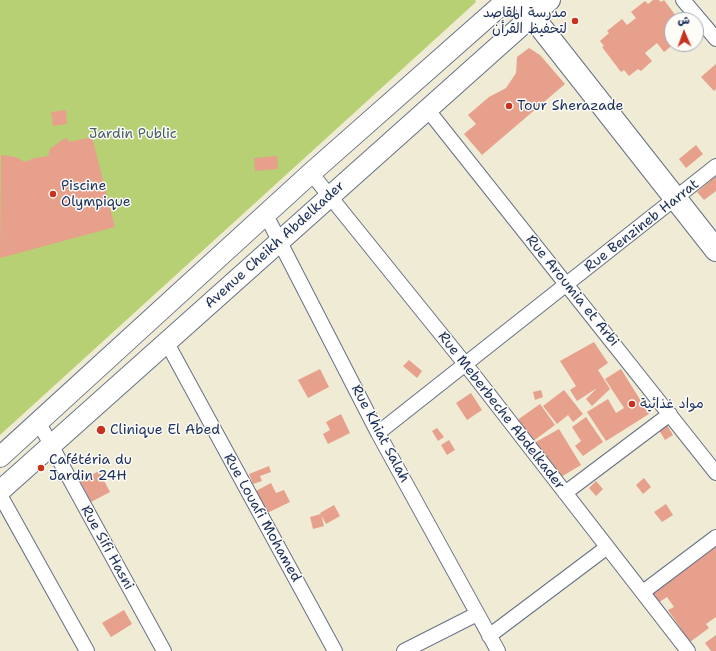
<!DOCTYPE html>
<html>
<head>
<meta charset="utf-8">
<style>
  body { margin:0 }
  #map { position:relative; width:716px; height:651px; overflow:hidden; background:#f0ebd4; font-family:"Shantell Sans","Playpen Sans Arabic",sans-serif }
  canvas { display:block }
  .north { position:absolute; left:664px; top:12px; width:40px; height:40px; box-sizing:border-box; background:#fdfcf7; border:1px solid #a3aaba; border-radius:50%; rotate:358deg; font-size:11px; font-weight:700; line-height:16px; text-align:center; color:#1b2f5e }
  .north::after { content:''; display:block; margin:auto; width:14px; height:18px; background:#c8321e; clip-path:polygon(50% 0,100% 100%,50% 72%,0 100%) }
</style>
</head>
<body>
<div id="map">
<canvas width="716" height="651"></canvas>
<div class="north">ش</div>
</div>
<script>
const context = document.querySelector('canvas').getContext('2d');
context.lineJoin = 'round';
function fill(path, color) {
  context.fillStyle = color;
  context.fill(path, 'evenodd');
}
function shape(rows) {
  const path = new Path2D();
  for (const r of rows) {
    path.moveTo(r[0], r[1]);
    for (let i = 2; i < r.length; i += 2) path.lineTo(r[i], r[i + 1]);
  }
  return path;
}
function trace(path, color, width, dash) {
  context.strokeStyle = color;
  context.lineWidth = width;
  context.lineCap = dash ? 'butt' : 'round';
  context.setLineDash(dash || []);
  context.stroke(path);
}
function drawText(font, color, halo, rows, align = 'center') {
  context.font = font + ' "Shantell Sans","Playpen Sans Arabic",sans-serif';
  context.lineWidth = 3;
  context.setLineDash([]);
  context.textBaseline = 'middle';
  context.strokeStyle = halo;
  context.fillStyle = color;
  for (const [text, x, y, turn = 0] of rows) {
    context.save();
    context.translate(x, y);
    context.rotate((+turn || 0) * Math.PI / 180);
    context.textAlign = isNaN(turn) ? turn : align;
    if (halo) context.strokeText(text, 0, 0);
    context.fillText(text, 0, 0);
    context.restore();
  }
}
const green = shape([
  [0,0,475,0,476,2,0,435]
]);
const building = shape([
  [653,0,659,0,661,2,664,0,679,20,672,20,672,44,674,44,664,52,657,43,645,53,652,61,641,71,638,69,629,76,624,70,621,72,602,47,604,46,600,41,609,33,607,31,622,19,627,25,636,18,631,12,645,1,648,4],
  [529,48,540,55,565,84,482,155,464,134,476,124,468,115,489,97,506,88,516,73,517,57],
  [716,64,716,89,714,91,701,77],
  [66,110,67,124,53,126,51,112],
  [92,137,115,227,0,258,1,155,16,157,25,162,34,158,48,156,50,149,62,140,67,138,69,142],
  [696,145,703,154,686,168,679,159],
  [277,156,278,169,255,171,254,158],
  [716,176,716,191,704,200,697,192],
  [594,342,608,363,598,370,610,389,592,406,586,399,597,388,577,401,570,390,576,386,560,361],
  [409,360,422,371,417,378,403,366],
  [320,369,329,387,308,398,298,380],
  [621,369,649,414,606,441,587,412,608,399,616,413,624,408,605,379],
  [541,390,543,397,535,400,533,392],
  [564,390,583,414,573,422,568,415,557,424,543,406],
  [471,393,482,410,467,420,456,403],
  [540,404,555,425,532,442,516,421],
  [341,414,350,433,328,444,323,434,330,430,326,422],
  [586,417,603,442,583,456,575,446,581,441,572,427],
  [667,425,673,435,665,440,659,430],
  [437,428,444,437,438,441,432,431],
  [559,429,581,465,556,480,534,443],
  [449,440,455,450,447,455,441,445],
  [269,466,271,472,260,476,262,481,253,484,249,474],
  [99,471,110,492,91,502,80,481],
  [644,478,651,487,643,494,636,485],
  [596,481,603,489,596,496,589,488],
  [271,483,276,493,284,490,290,502,267,513,256,491],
  [666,504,673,515,662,522,654,512],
  [334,505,340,516,326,524,320,513],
  [321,514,324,526,313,529,310,517],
  [716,541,716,617,706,624,709,628,690,642,668,610,674,607,667,597,658,603,645,585],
  [124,610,132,624,111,637,102,623],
  [716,635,716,651,711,651,705,643]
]);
const street = shape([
  [683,0,716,39],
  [427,109,716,473],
  [311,173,466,365,688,651],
  [266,215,378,433,498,651],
  [167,343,335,651],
  [39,423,164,651],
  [378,433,716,166],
  [565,493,670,414],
  [0,495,87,651],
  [643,592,716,537],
  [489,636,606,548],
  [404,651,477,614]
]);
const secondary = shape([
  [0,457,311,173,507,0],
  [0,491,550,0]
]);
const primary = shape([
  [524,0,532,16,716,250]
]);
const markers = [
  [575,21,4,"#c8321e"],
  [509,106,4,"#c8321e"],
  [53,194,4,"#c8321e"],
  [632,404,4,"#c8321e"],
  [101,430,5,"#c8321e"],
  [41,468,4,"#c8321e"]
];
const poiNames = [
  ["مدرسة المقاصد",567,13,"right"],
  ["لتحفيظ القرأن",567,29,"right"],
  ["Tour Sherazade",517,106],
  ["Piscine",61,186],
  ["Olympique",61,202],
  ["مواد غذائية",640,404],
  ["Clinique El Abed",110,430],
  ["Cafétéria du",49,460],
  ["Jardin 24H",49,476]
];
const parkNames = [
  ["Jardin Public",133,134]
];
const streetNames = [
  ["Rue Benzineb Harrat",642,226,-38],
  ["Avenue Cheikh Abdelkader",275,245,-42],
  ["Rue Aroumia et Arbi",572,291,51],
  ["Rue Meberbeche Abdelkader",501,411,52],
  ["Rue Khiat Salah",380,434,62],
  ["Rue Louafi Mohamed",262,518,61],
  ["Rue Sifi Hasni",107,548,61]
];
fill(green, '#b8d074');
fill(building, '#e6a08b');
trace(street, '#667187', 16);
trace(secondary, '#667187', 22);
trace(primary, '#667187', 24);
trace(street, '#fff', 14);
trace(secondary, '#fff', 20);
trace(primary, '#fff', 22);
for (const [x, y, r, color] of markers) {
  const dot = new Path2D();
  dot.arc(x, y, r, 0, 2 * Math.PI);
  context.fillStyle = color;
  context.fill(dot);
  trace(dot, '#fdfcf7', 1.5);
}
drawText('14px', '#1b2f5e', '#fdfcf7', poiNames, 'left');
drawText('14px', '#4a5f65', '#fdfcf7', parkNames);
drawText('14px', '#1b2f5e', '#fdfcf7', streetNames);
</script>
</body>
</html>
